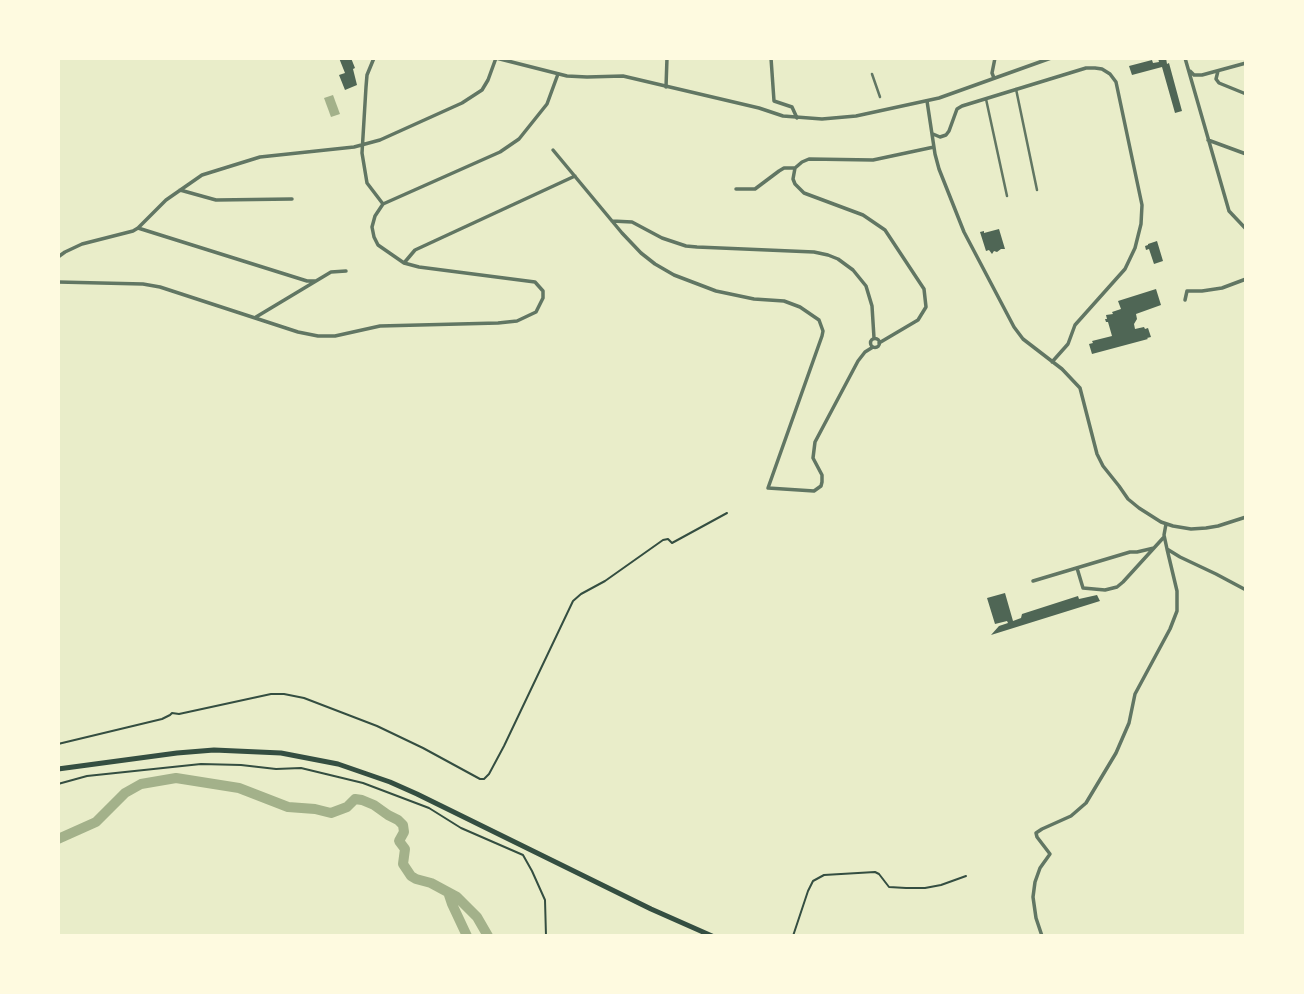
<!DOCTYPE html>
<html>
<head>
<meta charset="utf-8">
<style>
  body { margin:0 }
  #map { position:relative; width:1304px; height:994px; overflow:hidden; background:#e9edc9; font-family:Inter,sans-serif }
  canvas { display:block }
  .frame { position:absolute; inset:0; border:60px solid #fefae0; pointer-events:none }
</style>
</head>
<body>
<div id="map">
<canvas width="1304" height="994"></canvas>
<div class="frame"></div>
</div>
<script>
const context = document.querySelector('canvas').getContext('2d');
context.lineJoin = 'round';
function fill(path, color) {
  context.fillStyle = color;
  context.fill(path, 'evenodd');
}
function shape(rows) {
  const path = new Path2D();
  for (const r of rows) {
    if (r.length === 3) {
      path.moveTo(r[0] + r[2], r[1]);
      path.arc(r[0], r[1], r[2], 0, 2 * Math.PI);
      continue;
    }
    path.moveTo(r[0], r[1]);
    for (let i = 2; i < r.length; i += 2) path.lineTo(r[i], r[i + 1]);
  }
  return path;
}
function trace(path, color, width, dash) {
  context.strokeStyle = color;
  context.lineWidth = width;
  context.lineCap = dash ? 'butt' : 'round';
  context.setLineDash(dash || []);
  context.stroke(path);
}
const water = shape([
  [333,95,340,114,331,117,324,98]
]);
const river = shape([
  [58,839,96,822,125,793,141,784,176,778,239,788,288,807,315,809,331,813,347,807,355,799,362,800,374,805,388,815,398,820,403,825,404,832,399,841,405,849,403,864,411,876,416,879,431,883,457,897,477,917,488,936],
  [448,892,452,904,467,936]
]);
const building = shape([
  [339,58,351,58,355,68,353,69,357,85,345,90,339,75,345,73],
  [1158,58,1166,58,1167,64,1169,63,1182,111,1175,113,1162,67,1132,75,1129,66,1152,60,1153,63,1159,62],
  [999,229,1005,249,1001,249,997,252,994,251,992,254,989,250,986,251,980,232,984,231,984,233],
  [1157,241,1163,261,1154,264,1149,249,1146,250,1145,246,1148,245,1148,244],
  [1156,289,1161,305,1136,314,1137,319,1134,324,1135,329,1144,327,1145,329,1148,328,1151,337,1147,338,1148,339,1092,354,1089,344,1093,343,1092,341,1112,336,1108,322,1106,322,1105,319,1107,319,1106,315,1113,314,1112,312,1121,309,1118,301],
  [1005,593,1013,621,1021,618,1022,614,1078,596,1079,599,1097,595,1100,601,991,635,999,626,1008,623,1007,621,995,624,987,598]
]);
const path = shape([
  [58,744,162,719,170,715,172,713,179,714,271,694,284,694,304,698,377,726,423,748,480,779,484,779,489,774,504,746,573,601,581,594,605,581,663,540,668,539,672,543,727,513],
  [58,784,87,776,201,764,241,765,276,769,301,768,363,783,429,808,461,828,523,855,532,871,545,900,546,936],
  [793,936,808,891,813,881,824,875,875,872,879,874,889,887,906,888,925,888,941,885,966,876]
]);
const pedestrian = shape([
  [872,74,880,97],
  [1016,89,1037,190],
  [986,99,1007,196]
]);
const minor = shape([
  [673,58,699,58],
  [771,58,774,101,792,107,797,118],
  [1185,58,1229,211,1246,229],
  [1190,71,1194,75,1202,75,1246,63],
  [1218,71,1216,79,1219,83,1246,94],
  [994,78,992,73,995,58],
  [666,87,667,58],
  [927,101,935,154,939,169,964,232,1014,327,1023,339,1062,369,1080,388,1097,454,1103,466,1119,486,1128,499,1139,508,1161,522,1173,526,1191,529,1206,528,1218,526,1246,517],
  [933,134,940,137,946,135,949,131,957,109,962,106,1086,68,1095,68,1102,69,1110,74,1116,82,1142,205,1141,224,1135,248,1125,269,1075,325,1068,344,1052,362],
  [1208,140,1246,154],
  [553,150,622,233,641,253,655,264,674,275,716,291,754,299,784,301,800,307,819,320,823,331,822,336,768,488,814,491,821,486,822,482,822,475,813,458,815,442,858,361,865,352,873,347],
  [736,189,755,189,779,171,784,168,795,168],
  [180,190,216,200,292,199],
  [383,204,500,152,519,139,547,104,558,74],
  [612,221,632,222,662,238,686,246,697,247,814,252,828,255,838,259,853,270,866,286,872,306,874,338],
  [138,228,307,281,315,281],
  [58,257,65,252,82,244,133,231,138,228,166,200,202,175,260,157,354,147,380,140,462,103,482,90,488,80,496,58],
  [404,263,415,250,575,176],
  [58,282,143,284,160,287,298,332,318,336,335,336,380,326,498,323,517,321,536,312,543,298,543,291,535,282,419,267,404,263,378,245,374,237,372,227,375,216,383,204,367,183,362,153,366,87,367,75,374,58],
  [1185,300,1187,291,1202,291,1222,288,1246,279],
  [256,317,331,272,346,271],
  [875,343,4.5],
  [879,343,918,320,926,307,924,289,885,230,863,215,804,193,795,184,793,179,795,168,802,162,809,159,873,160,934,147],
  [1166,524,1164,535,1167,549,1180,557,1216,574,1246,590],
  [1077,568,1083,588,1105,590,1117,587,1123,582,1164,537],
  [1033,581,1130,552,1137,552,1154,548],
  [1042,936,1036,918,1033,897,1035,882,1040,868,1050,854,1037,837,1036,833,1042,829,1071,816,1086,803,1116,753,1129,723,1135,694,1170,629,1177,611,1177,591,1167,549]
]);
const tertiary = shape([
  [496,58,567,76,587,77,623,76,759,108,783,116,822,119,856,116,939,98,1051,58]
]);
const trunk = shape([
  [58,769,177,753,214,750,281,753,338,764,390,782,417,794,651,909,712,936]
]);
fill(water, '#a3b18a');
trace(river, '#a3b18a', 10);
fill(building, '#4f6655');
trace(path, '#344e41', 2);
trace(pedestrian, '#617663', 2.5);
trace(minor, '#617663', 3.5);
trace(tertiary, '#617663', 3.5);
trace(trunk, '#344e41', 5);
</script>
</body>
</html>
